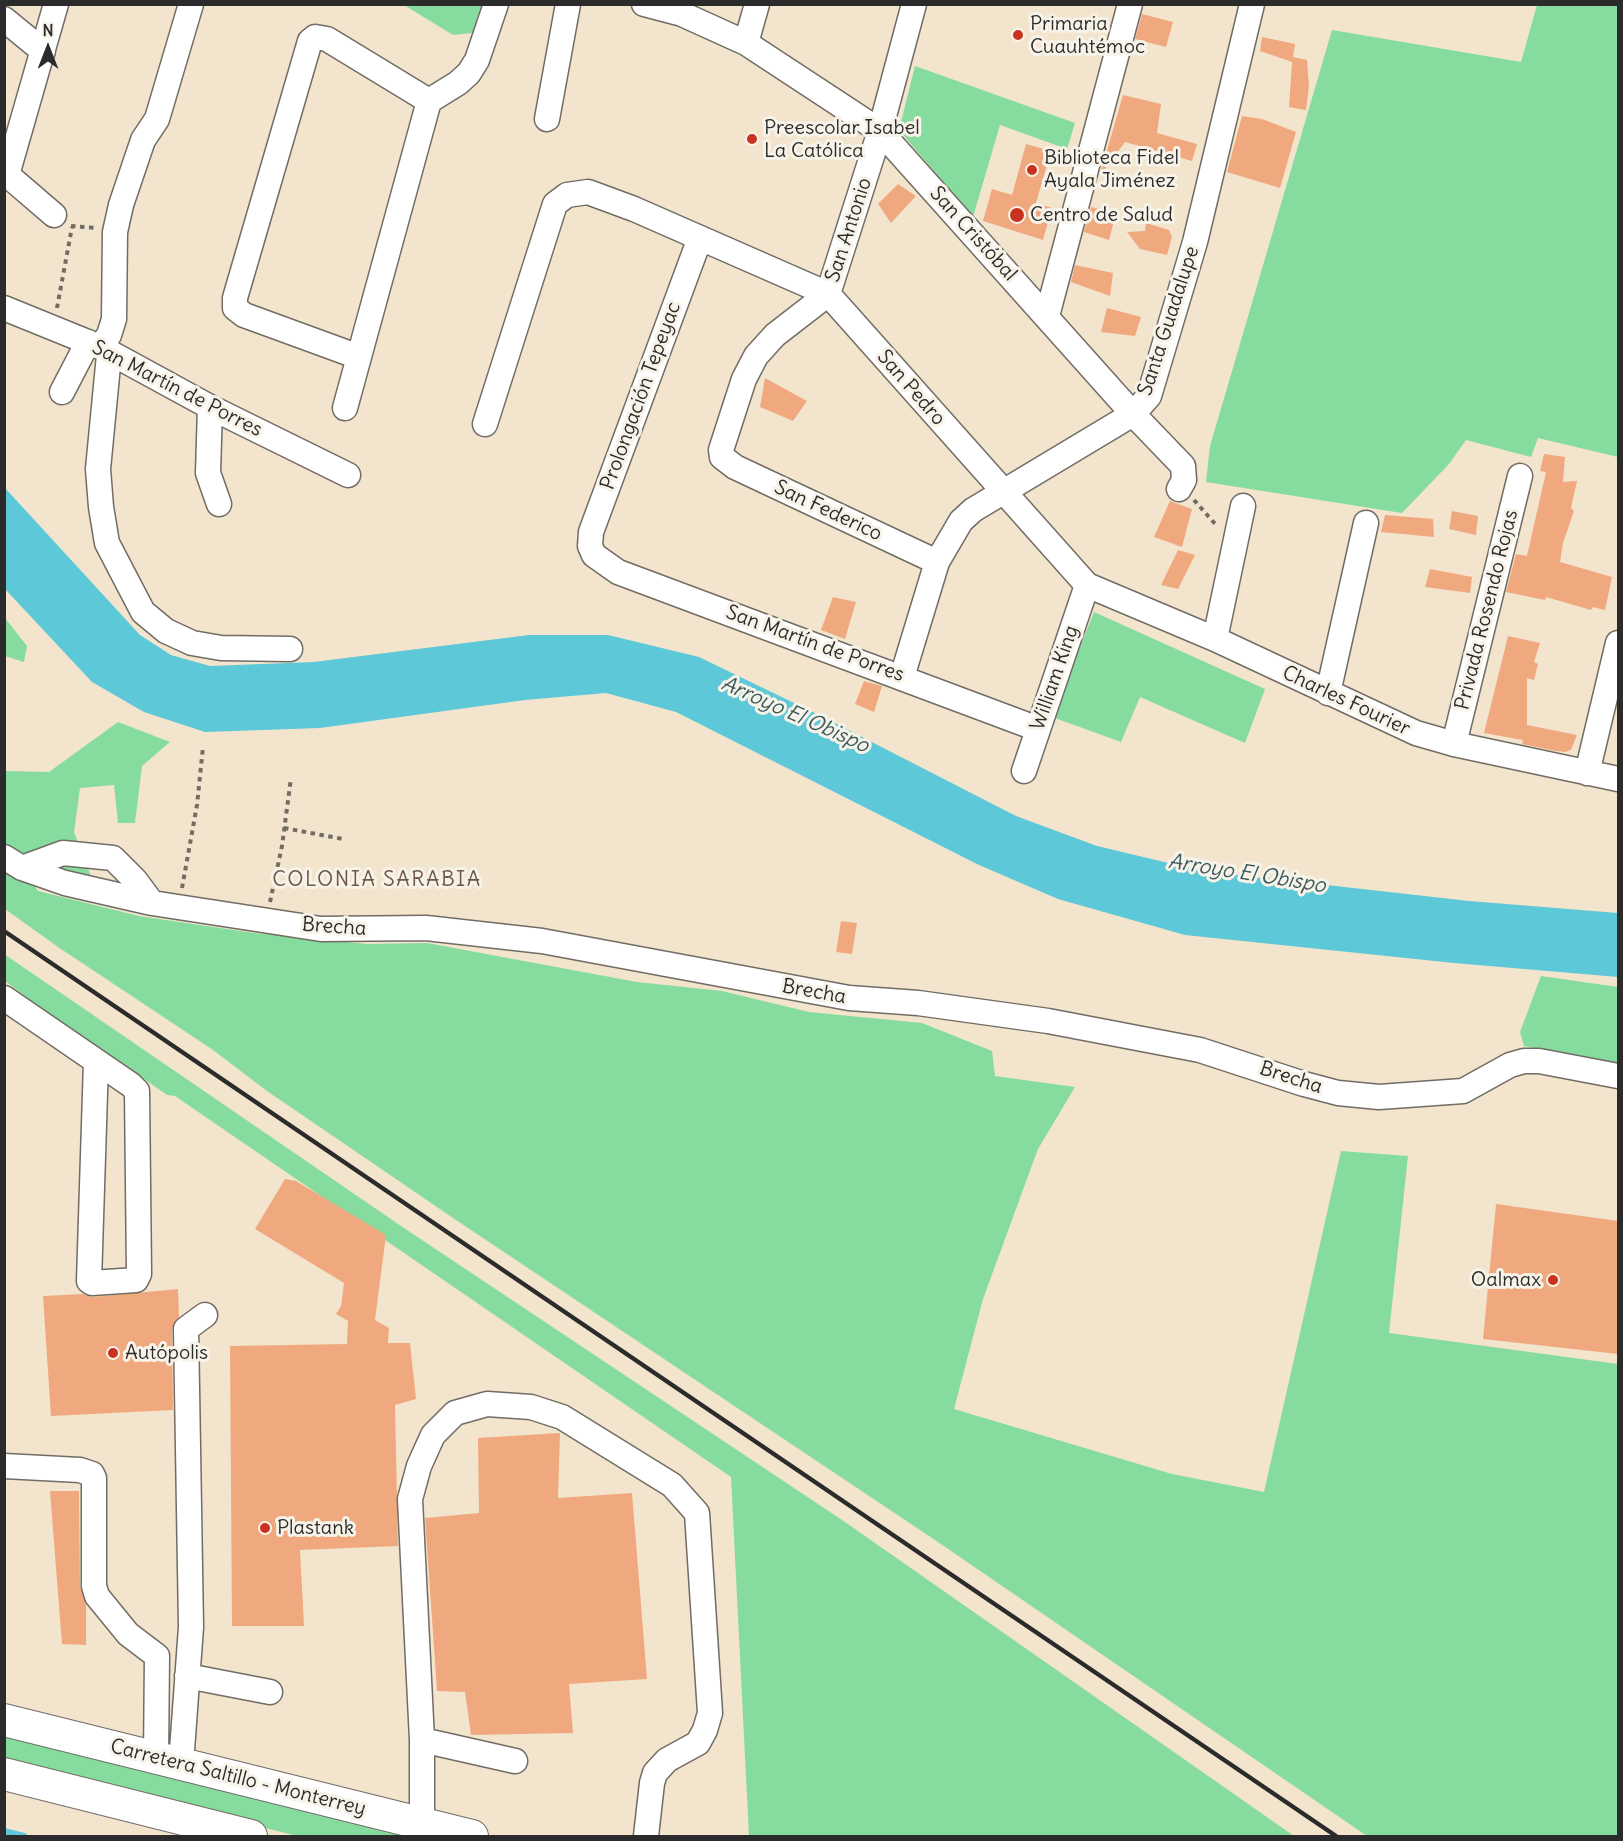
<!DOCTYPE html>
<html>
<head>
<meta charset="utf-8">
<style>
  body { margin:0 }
  #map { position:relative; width:1623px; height:1841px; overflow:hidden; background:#f3e4cd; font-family:Delius,sans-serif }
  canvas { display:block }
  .frame { position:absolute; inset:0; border:6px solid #2b2b2b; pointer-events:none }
  .north { position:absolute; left:18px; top:18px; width:60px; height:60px; -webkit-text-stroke:4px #f7f3e8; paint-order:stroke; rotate:0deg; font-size:16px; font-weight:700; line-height:24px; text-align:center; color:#2b2b2b }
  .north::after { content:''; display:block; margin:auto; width:21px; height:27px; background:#2b2b2b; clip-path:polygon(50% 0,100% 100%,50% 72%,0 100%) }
</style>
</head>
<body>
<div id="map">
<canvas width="1623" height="1841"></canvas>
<div class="frame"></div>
<div class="north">N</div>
</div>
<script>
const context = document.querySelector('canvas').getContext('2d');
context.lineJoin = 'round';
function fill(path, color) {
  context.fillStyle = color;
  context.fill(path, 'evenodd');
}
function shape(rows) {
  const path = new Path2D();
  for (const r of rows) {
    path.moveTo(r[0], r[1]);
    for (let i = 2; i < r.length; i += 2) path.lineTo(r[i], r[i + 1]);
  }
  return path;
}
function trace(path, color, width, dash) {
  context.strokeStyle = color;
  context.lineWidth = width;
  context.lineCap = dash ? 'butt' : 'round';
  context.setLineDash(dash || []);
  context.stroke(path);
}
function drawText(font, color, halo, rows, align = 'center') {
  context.font = font + ' Delius,sans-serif';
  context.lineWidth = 6;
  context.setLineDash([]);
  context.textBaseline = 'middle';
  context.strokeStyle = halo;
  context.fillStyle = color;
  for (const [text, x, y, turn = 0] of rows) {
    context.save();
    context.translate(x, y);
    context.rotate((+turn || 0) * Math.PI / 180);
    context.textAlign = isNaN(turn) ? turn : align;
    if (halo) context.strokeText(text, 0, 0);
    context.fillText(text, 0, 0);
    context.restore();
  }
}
const green = shape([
  [404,5,482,5,472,33,453,35],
  [1537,5,1618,5,1618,457,1538,438,1531,457,1466,440,1449,464,1402,513,1206,482,1210,446,1332,30,1521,62],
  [915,66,1075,123,1067,149,1000,125,973,217,899,130],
  [1094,612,1265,689,1245,743,1140,697,1121,742,1052,717],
  [5,618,27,646,24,662,5,656],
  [118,722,170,742,142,766,135,823,118,823,114,785,80,788,74,832,92,879,48,870,5,851,5,771,49,772],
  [22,868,38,891,139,916,254,933,367,944,427,943,637,982,722,991,809,1012,922,1023,992,1051,995,1076,1075,1087,1038,1149,983,1299,954,1409,1172,1474,1264,1492,1341,1151,1408,1156,1389,1333,1618,1364,1618,1836,1367,1836,935,1540,456,1220,267,1091,213,1050,58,947,5,909,4,870],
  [4,954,404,1228,845,1522,1294,1836,749,1836,731,1477,175,1096,167,1095,25,996,5,981],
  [1541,976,1618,987,1618,1064,1524,1046,1520,1032],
  [5,1734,215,1788,406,1836,297,1836,5,1762]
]);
const water = shape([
  [5,488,140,635,171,655,210,666,314,662,529,635,608,635,699,657,823,717,1016,816,1097,846,1202,871,1469,901,1618,913,1618,977,1454,963,1185,935,1058,899,979,865,676,712,606,693,525,700,320,728,205,732,144,712,92,682,5,589]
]);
const stream = shape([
  [4,1831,24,1836]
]);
const building = shape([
  [1142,14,1173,22,1166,47,1135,39],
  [1262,37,1295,44,1293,57,1307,60,1309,86,1306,110,1289,107,1292,62,1260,51],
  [1123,95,1161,104,1157,133,1197,144,1192,161,1125,142,1103,172,1101,171],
  [1242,116,1262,119,1296,132,1280,188,1227,172],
  [1026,144,1051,151,1036,203,1052,208,1043,240,983,221,992,189,1012,195],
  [898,184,916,196,891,223,878,204],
  [1091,207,1116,213,1109,240,1084,232],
  [1146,223,1169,230,1172,237,1167,255,1140,249,1127,232,1145,231],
  [1075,265,1113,273,1110,296,1071,282],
  [1107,308,1141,317,1135,336,1101,332],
  [765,378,807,401,793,421,760,407],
  [1544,454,1565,457,1563,482,1577,481,1571,508,1574,511,1563,543,1560,562,1612,577,1605,610,1593,607,1591,610,1546,597,1545,600,1506,592,1516,554,1527,556,1546,472,1540,471],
  [1170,501,1192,509,1182,547,1154,537],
  [1452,511,1478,516,1476,535,1449,529],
  [1385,515,1433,519,1434,537,1381,532],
  [1178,550,1195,555,1178,589,1161,585],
  [1430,569,1472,577,1470,593,1425,587],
  [833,597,856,602,845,639,821,630],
  [1508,636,1540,643,1534,662,1538,664,1534,680,1527,678,1527,725,1577,735,1571,750,1565,752,1556,751,1522,744,1523,740,1484,733],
  [864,681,882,686,874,712,855,704],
  [841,921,857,923,852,954,836,952],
  [285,1179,296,1181,386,1235,375,1320,389,1328,388,1343,410,1343,416,1399,395,1405,398,1546,300,1550,304,1626,232,1626,230,1346,347,1344,348,1321,336,1314,341,1306,344,1283,255,1229],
  [1496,1204,1618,1221,1618,1354,1483,1339],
  [178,1289,179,1317,172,1329,173,1410,51,1416,43,1296,82,1294,93,1297],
  [560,1433,558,1498,632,1493,647,1679,569,1684,573,1733,471,1735,465,1692,437,1691,425,1518,479,1513,478,1438],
  [50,1491,79,1491,80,1586,86,1604,86,1645,62,1644]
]);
const path = shape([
  [71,226,97,228],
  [57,308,72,227],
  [1194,500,1217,526],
  [284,828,343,839],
  [182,888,197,805,203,747],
  [270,902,282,846,291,778]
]);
const minor = shape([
  [644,4,682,14,746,43,880,131,1133,414,1183,466,1184,480,1179,489],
  [914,4,880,131,828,294,775,335,756,356,744,379,721,450,722,457,735,467,937,562],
  [4,19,43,51],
  [746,43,757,4],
  [547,119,568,4],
  [4,172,54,215],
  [7,175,56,4],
  [700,238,591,532,590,546,594,555,618,572,1038,729],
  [4,308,100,347,210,407,348,475],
  [1047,316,1130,4],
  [100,347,109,335,114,319,115,232,121,205,143,140,157,119,191,4],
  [109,355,98,469,101,507,107,543,143,612,166,631,192,643,221,648,290,649],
  [359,357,244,315,235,308,235,298,310,41,315,37,327,39,429,101],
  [62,392,88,342],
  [210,407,208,473,219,504],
  [345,408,429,101,458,83,469,73,477,60,496,4],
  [485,424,555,204,567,195,588,192,634,209,828,294,1087,585,1215,639,1416,733,1454,744,1618,779],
  [1215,639,1243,506],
  [902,677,937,562,961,521,973,510,1133,414,1149,396,1195,242,1252,4],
  [1328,693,1366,523],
  [1454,744,1520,476],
  [1024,771,1087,585],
  [1587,773,1618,643],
  [4,857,22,868,65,883,152,903,321,929,426,928,542,941,849,998,918,1003,1048,1021,1200,1050,1304,1084,1338,1093,1379,1097,1463,1091,1510,1065,1524,1061,1539,1061,1618,1076],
  [22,868,63,853,113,858,135,880,152,903],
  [4,998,131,1085,137,1091,139,1274,136,1280,92,1283,89,1281,96,1062],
  [4,1466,80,1470,92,1474,94,1478,94,1586,97,1596,128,1634,157,1656,156,1757],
  [187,1676,270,1692],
  [422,1740,515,1761],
  [181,1764,191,1627,186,1329,205,1315],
  [422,1824,422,1740,410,1499,419,1466,433,1435,455,1413,487,1404,531,1407,562,1417,672,1485,697,1513,710,1713,705,1730,698,1743,667,1760,655,1773,652,1783,646,1836]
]);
const major = shape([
  [4,1720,472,1836],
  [4,1774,251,1836]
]);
const rail = shape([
  [4,931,1336,1836]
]);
const markers = [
  [1018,35,6,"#c8321e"],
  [752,139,6,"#c8321e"],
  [1032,170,6,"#c8321e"],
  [1017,215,8,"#c8321e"],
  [1553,1280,6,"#c8321e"],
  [113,1353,6,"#c8321e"],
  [265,1528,6,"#c8321e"]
];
const poiNames = [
  ["Primaria",1030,24],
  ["Cuauhtémoc",1030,47],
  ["Preescolar Isabel",764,128],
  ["La Católica",764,151],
  ["Biblioteca Fidel",1044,158],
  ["Ayala Jiménez",1044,181],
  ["Centro de Salud",1030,215],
  ["Oalmax",1541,1280,"right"],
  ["Autópolis",125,1353],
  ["Plastank",277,1528]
];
const streetNames = [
  ["San Antonio",849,230,-72],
  ["San Cristóbal",973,234,48],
  ["Santa Guadalupe",1169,321,-72],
  ["San Pedro",911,388,49],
  ["San Martín de Porres",177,389,27],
  ["Prolongación Tepeyac",641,396,-70],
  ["San Federico",828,511,25],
  ["Privada Rosendo Rojas",1487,610,-76],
  ["San Martín de Porres",815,644,20],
  ["William King",1055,678,-71],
  ["Charles Fourier",1346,701,25],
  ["Brecha",334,927,4],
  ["Brecha",814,992,10],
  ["Brecha",1291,1078,18],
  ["Carretera Saltillo - Monterrey",238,1778,14]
];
const waterNames = [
  ["Arroyo El Obispo",795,715,24],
  ["Arroyo El Obispo",1247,874,9]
];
const neighbourhoodNames = [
  ["COLONIA SARABIA",377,880]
];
fill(green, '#86dc9e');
fill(water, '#5dc8d7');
trace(stream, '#5dc8d7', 6);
fill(building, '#f0a97f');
trace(minor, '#716c64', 27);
trace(major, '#716c64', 34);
trace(path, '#716c64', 4, [4.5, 4.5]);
trace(minor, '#fff', 24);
trace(major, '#fff', 32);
trace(rail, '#2b2b2b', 4.5);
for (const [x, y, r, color] of markers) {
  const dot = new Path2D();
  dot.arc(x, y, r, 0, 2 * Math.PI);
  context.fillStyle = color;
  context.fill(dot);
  trace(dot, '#f7f3e8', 2);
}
drawText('20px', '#2b2b2b', '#f7f3e8', poiNames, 'left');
drawText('20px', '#2b2b2b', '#f7f3e8', streetNames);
drawText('italic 21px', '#3a5a5f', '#f7f3e8', waterNames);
context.letterSpacing = '1.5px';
drawText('21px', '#705748', '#f7f3e8', neighbourhoodNames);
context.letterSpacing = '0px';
</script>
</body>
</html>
